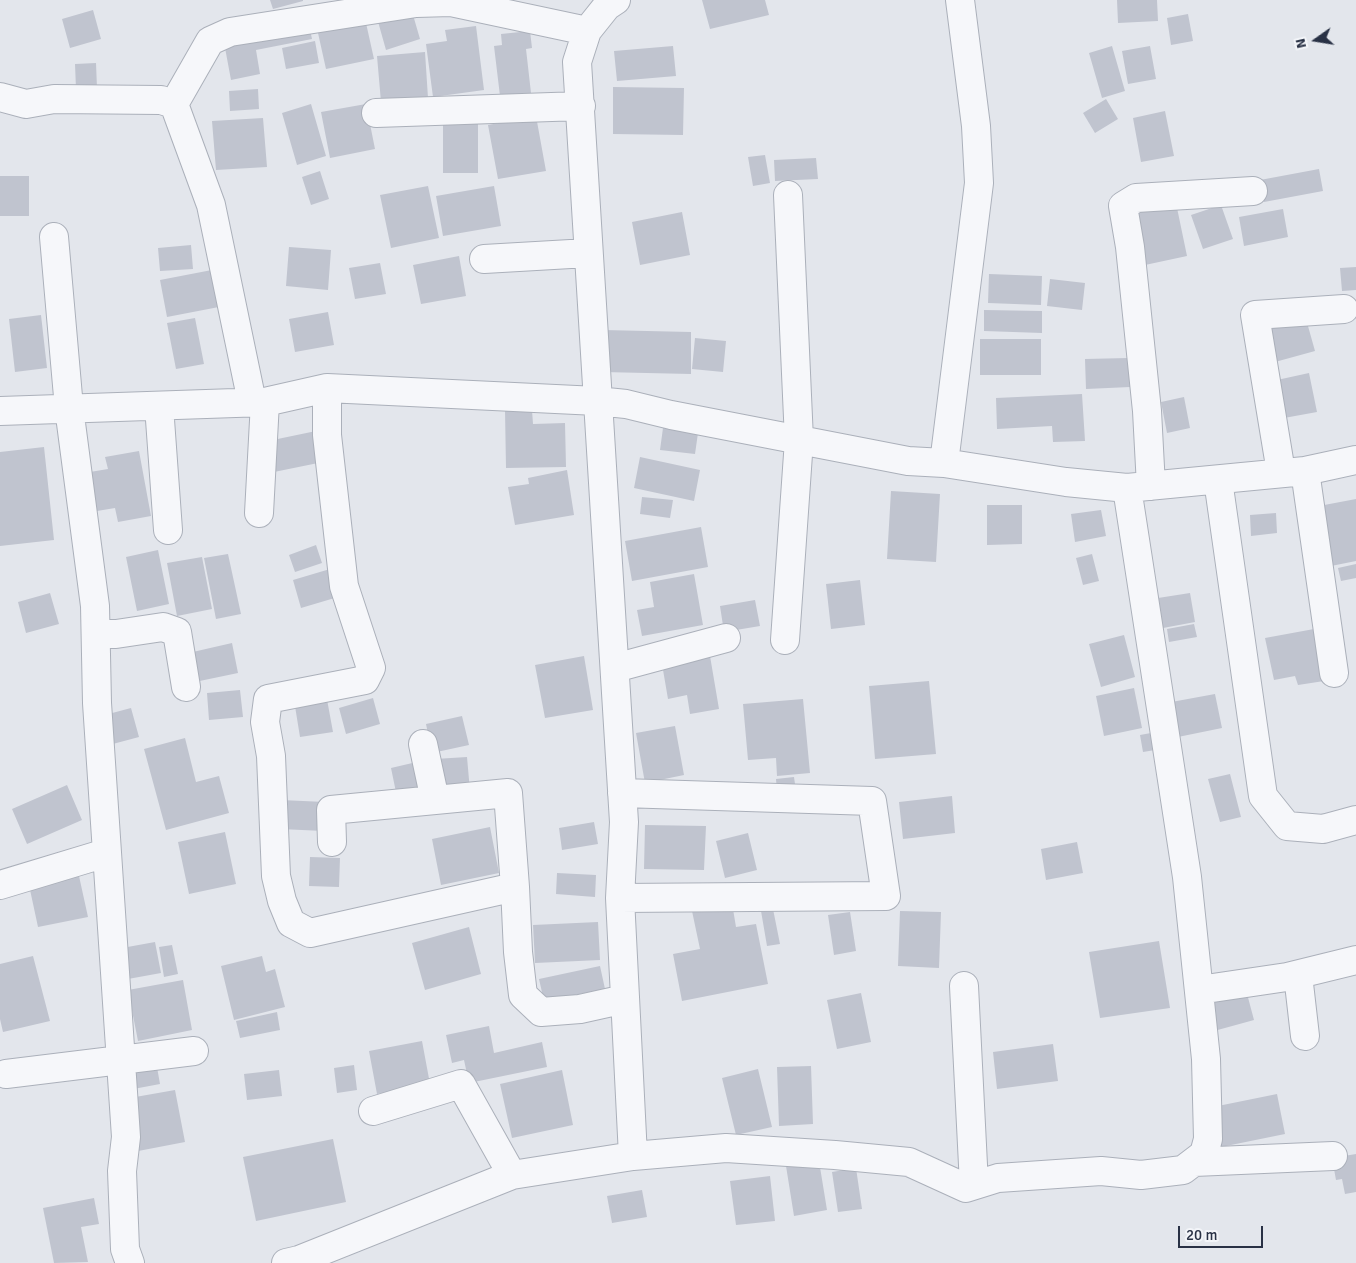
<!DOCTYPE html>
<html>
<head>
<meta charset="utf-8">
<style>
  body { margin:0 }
  #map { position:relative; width:1356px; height:1263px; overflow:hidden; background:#e3e6ec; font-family:Signika,sans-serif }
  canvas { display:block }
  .north { position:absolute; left:1291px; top:15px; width:50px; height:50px; -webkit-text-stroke:4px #f3f5f9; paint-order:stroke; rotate:257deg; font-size:14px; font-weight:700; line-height:20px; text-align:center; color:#293145 }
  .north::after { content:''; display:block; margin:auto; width:18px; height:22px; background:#293145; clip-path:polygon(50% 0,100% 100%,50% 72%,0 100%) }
  .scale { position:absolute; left:1178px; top:1226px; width:85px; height:22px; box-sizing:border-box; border:2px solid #293145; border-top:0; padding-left:6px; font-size:15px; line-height:18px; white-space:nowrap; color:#293145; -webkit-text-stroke:4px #f3f5f9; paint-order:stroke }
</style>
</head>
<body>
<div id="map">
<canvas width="1356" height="1263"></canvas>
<div class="north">N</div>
<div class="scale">20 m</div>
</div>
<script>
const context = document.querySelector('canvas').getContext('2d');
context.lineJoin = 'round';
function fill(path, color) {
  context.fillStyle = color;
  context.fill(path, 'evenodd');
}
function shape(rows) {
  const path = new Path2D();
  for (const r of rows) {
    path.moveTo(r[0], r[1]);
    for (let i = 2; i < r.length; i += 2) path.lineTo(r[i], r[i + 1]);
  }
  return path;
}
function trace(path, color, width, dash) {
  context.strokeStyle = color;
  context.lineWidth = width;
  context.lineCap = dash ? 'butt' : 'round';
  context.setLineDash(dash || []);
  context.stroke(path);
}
const building = shape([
  [270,0,303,0,303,1,273,9],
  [702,0,765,0,769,15,710,29],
  [1117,0,1157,0,1158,21,1118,23],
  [411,8,420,39,386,50,377,18],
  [93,10,101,39,70,48,62,19],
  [364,14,374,59,326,69,316,24],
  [1188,14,1193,41,1171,45,1167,18],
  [308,20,312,39,256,50,260,74,231,80,223,37],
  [476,26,484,90,433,97,426,44,447,41,445,30],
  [530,31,532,48,526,49,531,93,500,96,494,46,502,45,501,34],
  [315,41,319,63,286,69,282,48],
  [673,46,676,76,617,81,614,51],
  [1112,46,1125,91,1102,98,1089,53],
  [1150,46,1156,79,1128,84,1122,51],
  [425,52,428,98,381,102,377,56],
  [96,63,97,88,76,89,75,64],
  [613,87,684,88,683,135,613,134],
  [258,89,259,109,230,111,229,91],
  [1106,99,1118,119,1095,133,1083,113],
  [311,104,326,156,297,165,282,113],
  [366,104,375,149,330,158,321,112],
  [1165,111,1174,156,1141,162,1133,118],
  [536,116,546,171,498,179,488,125],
  [263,118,267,167,216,170,212,121],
  [443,118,478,118,478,173,443,173],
  [765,155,770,183,753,186,748,157],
  [816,158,818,179,775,181,774,160],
  [1319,169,1323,191,1264,202,1260,180],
  [320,171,329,199,311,205,302,177],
  [0,176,29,176,29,216,0,216],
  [428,186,439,238,391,248,380,195],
  [494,186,501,226,443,236,436,196],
  [1176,203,1187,256,1145,265,1135,212],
  [1221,205,1233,239,1203,249,1191,215],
  [1283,209,1288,237,1244,246,1239,217],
  [682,212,690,255,640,265,632,222],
  [191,245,193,269,160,271,158,248],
  [289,247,331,250,328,290,286,286],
  [459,256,466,296,421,304,413,265],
  [380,263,386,294,355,299,349,268],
  [1356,267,1356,290,1342,291,1340,268],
  [217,269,224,306,167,317,160,280],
  [989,274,1042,276,1041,305,988,303],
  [1050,279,1085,283,1082,310,1047,306],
  [984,310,1042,311,1042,333,984,331],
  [328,312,334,345,295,352,289,319],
  [41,315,47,368,15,372,9,319],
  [195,318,204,364,176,369,167,323],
  [1306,319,1315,351,1275,362,1266,330],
  [603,330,691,332,691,374,602,372],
  [695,338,726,341,723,372,692,369],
  [980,339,1041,339,1041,375,980,375],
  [1128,358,1130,387,1086,389,1085,359],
  [1309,373,1317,412,1284,418,1277,380],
  [1082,394,1085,441,1053,442,1052,426,997,429,996,398],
  [1184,397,1190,428,1167,433,1161,402],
  [505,410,532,410,533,424,565,423,566,467,506,468],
  [663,428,698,433,695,454,660,450],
  [316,431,323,462,274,472,268,441],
  [44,447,54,540,0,546,0,452],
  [139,451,151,516,118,522,115,508,91,512,84,473,108,469,105,457],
  [640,457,700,470,694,501,634,488],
  [567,470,574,515,515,525,508,487,529,484,528,478],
  [891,491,940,494,936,562,887,559],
  [642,497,673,500,670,518,640,514],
  [1356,499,1356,561,1331,566,1319,506],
  [987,505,1022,505,1022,544,987,545],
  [1101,510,1106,536,1075,542,1071,514],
  [1276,513,1277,533,1251,536,1250,515],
  [701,527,708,567,632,581,625,541],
  [316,545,322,563,295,572,289,555],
  [158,550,169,604,137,611,126,557],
  [228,554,241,614,216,619,204,558],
  [1092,554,1099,581,1083,585,1076,558],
  [202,557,212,609,177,616,167,563],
  [1356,564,1356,578,1341,581,1338,568],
  [330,569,338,597,301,608,293,580],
  [694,574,703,625,642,636,637,610,654,607,650,582],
  [860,580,865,625,831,629,826,584],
  [50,593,59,624,26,633,18,602],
  [1190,593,1195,622,1163,628,1158,598],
  [755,600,760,626,724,632,720,606],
  [1194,624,1197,637,1169,642,1167,629],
  [1314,629,1324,681,1298,685,1295,676,1274,680,1265,638],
  [1124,635,1135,677,1101,687,1089,644],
  [232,643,238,673,190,683,184,654],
  [584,656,593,710,545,718,535,665],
  [710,656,719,709,690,714,687,695,668,699,662,664],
  [929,681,936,754,875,759,869,686],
  [1134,688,1142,728,1104,736,1096,696],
  [240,690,243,717,209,720,207,693],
  [326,694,333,732,300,737,294,700],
  [1215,694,1222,728,1173,738,1166,703],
  [373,698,380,724,346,734,339,708],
  [803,699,810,773,777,776,776,758,748,760,743,704],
  [131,708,139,737,109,745,101,716],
  [462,716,469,745,432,753,426,724],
  [675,726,684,775,645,783,636,733],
  [1151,733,1155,750,1143,752,1140,735],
  [185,738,196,782,219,776,229,813,166,830,144,749],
  [467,757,470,791,437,794,435,759],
  [421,761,427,791,397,797,391,768],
  [1230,774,1241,817,1220,822,1208,779],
  [794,777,796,791,777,792,776,779],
  [67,785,82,820,27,844,12,809],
  [952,796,955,833,903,839,899,802],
  [281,800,325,802,324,831,280,829],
  [594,822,598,844,562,850,559,828],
  [645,825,706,826,704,870,644,869],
  [490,827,499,873,441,885,432,839],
  [225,832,236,884,189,894,178,842],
  [748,833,757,870,725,878,716,841],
  [1077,842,1083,873,1046,880,1041,849],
  [310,857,340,858,339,887,309,886],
  [557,873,596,875,595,897,556,894],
  [79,876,88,917,38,927,29,885],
  [732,903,736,927,756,924,768,984,682,1001,673,954,700,949,692,911],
  [773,909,780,944,767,946,761,911],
  [900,911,941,912,939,968,898,966],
  [850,912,856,951,834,955,828,915],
  [598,922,600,960,535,963,533,925],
  [469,927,481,974,425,990,412,943],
  [1159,941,1170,1008,1100,1018,1089,952],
  [155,942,161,973,128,979,122,948],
  [172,945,178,974,164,977,159,947],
  [33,956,50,1021,3,1032,0,1019,0,964],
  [262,956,266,972,275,969,285,1007,234,1020,221,966],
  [600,966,605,989,544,1001,539,979],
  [183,980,192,1030,138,1041,128,990],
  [1246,990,1254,1020,1214,1031,1206,1001],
  [861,993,871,1042,837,1049,827,1000],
  [277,1012,280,1030,240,1038,236,1021],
  [489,1026,494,1053,542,1042,547,1067,469,1083,464,1060,452,1063,446,1035],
  [422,1041,430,1084,377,1094,369,1051],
  [1053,1044,1058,1081,997,1089,993,1052],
  [155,1056,160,1084,128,1090,123,1062],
  [354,1065,357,1090,337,1093,334,1068],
  [811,1066,813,1124,779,1126,777,1067],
  [758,1069,772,1127,736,1135,722,1078],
  [279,1070,282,1096,247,1100,244,1074],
  [562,1070,573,1125,512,1138,500,1084],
  [175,1090,185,1142,133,1152,124,1099],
  [1277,1094,1285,1134,1221,1147,1213,1107],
  [333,1139,346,1202,256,1221,243,1157],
  [1356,1154,1356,1192,1345,1194,1342,1179,1336,1180,1332,1158],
  [819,1161,827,1210,794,1216,786,1166],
  [856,1168,862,1209,838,1212,832,1172],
  [770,1176,775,1221,736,1225,730,1181],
  [642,1190,647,1217,612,1223,607,1196],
  [94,1198,99,1224,81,1227,88,1262,54,1263,43,1208]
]);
const minor = shape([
  [616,0,607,6,587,31,577,62,624,822,620,898,633,1156],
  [0,97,26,104,54,99,161,100,174,104,211,205,252,402],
  [174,104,210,41,230,32,416,3,451,2,587,31],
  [376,113,581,106],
  [54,237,69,408,95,606,97,703,126,1137,122,1171,125,1249,130,1263],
  [484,259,588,253],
  [327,388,327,435,344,586,371,668,365,680,268,699,265,722,271,756,276,876,282,901,291,923,310,933,515,887,518,952,523,995,541,1012,580,1009,625,999],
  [159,406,168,530],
  [0,411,265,402,327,388,597,401,626,404,671,415,908,461,944,463,1066,482,1127,488,1305,471,1356,460],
  [944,463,979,183,976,126,960,0],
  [1305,471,1334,673],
  [1281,472,1255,315,1344,309],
  [1218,480,1263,796,1287,826,1323,829,1356,820],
  [1151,486,1147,411,1130,247,1123,206,1136,198,1253,191],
  [259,513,265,402],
  [96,634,116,634,163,627,177,632,186,687],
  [785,640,799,440,788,195],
  [615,668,726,638],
  [423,744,435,800],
  [332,842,331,810,508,793,515,887],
  [0,885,106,853],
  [620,898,886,896,872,801,622,793],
  [1298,975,1305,1036],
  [964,986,974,1185],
  [1199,990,1287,977,1356,960],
  [6,1074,194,1051],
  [373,1111,461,1084,512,1175],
  [1194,1162,1333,1156],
  [286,1263,299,1260,512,1175,633,1156,726,1148,835,1155,909,1162,966,1188,998,1178,1101,1171,1141,1175,1183,1170,1204,1154,1208,1139,1206,1059,1187,877,1127,488]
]);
fill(building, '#c0c4cf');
trace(minor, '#abb0ba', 30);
trace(minor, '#f6f7fa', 28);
</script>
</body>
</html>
